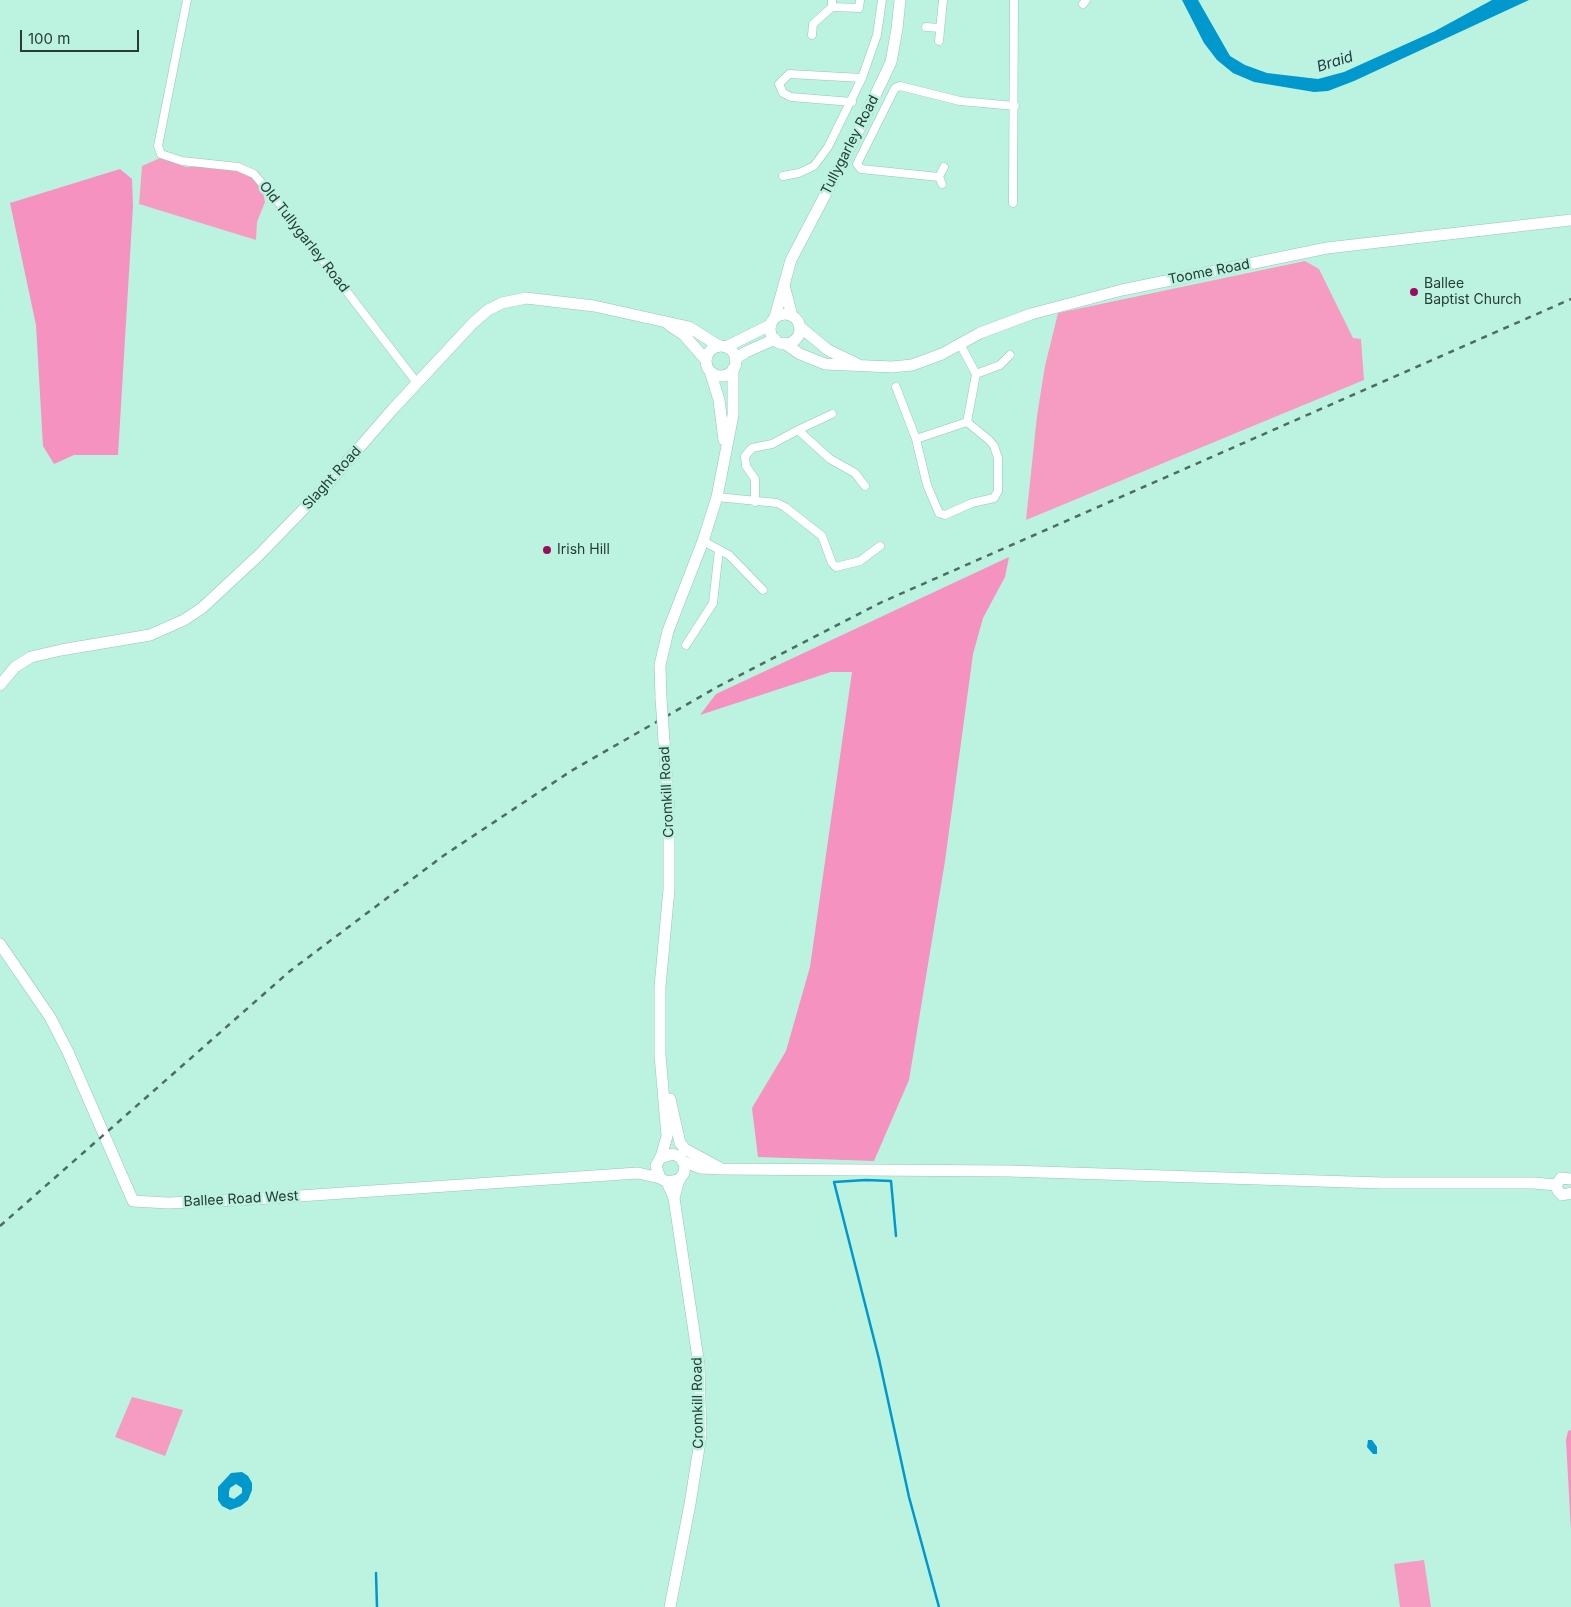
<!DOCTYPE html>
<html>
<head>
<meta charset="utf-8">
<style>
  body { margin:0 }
  #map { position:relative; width:1571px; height:1607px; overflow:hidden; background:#bbf3e0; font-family:Inter,sans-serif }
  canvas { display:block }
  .scale { position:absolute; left:20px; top:30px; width:119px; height:22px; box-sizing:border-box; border:2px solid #263c35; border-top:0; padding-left:6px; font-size:15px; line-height:18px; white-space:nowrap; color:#263c35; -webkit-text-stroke:4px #bbf3e0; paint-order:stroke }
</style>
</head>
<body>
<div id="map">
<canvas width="1571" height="1607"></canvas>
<div class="scale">100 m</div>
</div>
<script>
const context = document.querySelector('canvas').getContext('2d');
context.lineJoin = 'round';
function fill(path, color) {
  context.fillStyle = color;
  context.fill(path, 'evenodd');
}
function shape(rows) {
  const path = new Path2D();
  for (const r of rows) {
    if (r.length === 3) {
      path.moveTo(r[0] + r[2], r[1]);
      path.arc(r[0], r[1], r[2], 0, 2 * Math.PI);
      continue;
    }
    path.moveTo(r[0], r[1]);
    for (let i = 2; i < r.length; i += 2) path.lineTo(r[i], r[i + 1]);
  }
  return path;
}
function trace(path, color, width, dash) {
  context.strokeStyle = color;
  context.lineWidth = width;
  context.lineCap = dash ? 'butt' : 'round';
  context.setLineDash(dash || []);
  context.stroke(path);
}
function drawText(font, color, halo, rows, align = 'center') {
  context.font = font + ' Inter,sans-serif';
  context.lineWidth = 5;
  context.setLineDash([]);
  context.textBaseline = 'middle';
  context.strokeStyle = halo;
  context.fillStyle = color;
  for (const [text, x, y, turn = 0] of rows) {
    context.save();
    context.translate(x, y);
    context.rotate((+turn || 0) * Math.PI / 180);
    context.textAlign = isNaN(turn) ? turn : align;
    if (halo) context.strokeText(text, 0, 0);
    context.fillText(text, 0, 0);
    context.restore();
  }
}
const green = shape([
  [160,158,186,167,216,167,240,171,251,177,263,191,265,202,257,222,256,240,139,204,142,166],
  [1305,261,1319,269,1353,338,1361,339,1364,380,1026,520,1037,416,1045,366,1058,313],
  [132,1397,183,1410,165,1456,115,1437],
  [1424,1560,1431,1607,1400,1607,1394,1564]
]);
const forest = shape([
  [120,169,132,179,133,206,118,455,74,455,54,464,43,446,36,325,10,203],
  [1009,557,1005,577,983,618,973,654,945,861,909,1080,874,1161,758,1157,752,1108,786,1051,810,967,852,672,831,672,700,715,716,694],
  [1571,1430,1571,1531,1566,1440,1568,1431]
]);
const water = shape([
  [1182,0,1198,0,1230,56,1245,65,1267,73,1318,79,1344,72,1435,31,1492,0,1529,0,1354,81,1328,91,1314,92,1254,82,1233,73,1217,60,1204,43],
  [1368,1440,1372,1440,1377,1447,1377,1454,1373,1454,1367,1447],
  [242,1472,248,1476,252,1483,252,1490,248,1500,241,1506,230,1510,222,1506,218,1500,218,1487,231,1473],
  [236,1484,242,1488,242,1493,234,1499,229,1497,229,1492,230,1488]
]);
const stream = shape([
  [896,1236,891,1181,866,1180,834,1182,879,1359,909,1497,939,1607],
  [376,1573,377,1607]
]);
const street = shape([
  [187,0,158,146,161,154,182,161,238,167,254,174,282,207,417,383],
  [832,0,832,7,859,8,860,0],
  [1083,4,1086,0],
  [926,27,940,28],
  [812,35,813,24,832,7],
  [939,41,943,0],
  [852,102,791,97,783,93,779,84,789,74,862,78],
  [783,176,799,173,814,166,828,147,862,78,877,35,882,0],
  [939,177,861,169,857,164,895,88,900,86,960,101,1015,106],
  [942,184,939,177,944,167],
  [1013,203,1014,0],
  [976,374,1000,365,1010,355],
  [896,387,916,439,927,485,939,513,945,515,972,503,994,498,998,491,998,458,994,446,989,440,967,422,976,374,960,344],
  [798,430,832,414],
  [916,439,967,422],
  [717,497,777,503,785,507,822,536,832,563,836,567,860,561,880,546],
  [755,502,755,479,746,466,745,456,752,448,772,444,798,430,830,459,855,473,865,486],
  [703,541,729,555,763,590],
  [686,645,713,603,719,550]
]);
const secondary = shape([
  [784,285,792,316],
  [785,329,15],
  [775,317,791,260,856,136,891,62,897,29,900,0],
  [669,325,684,335,706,360],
  [799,326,828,350,857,364],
  [784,343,800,354,825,364,892,367,912,365,942,354,980,333,1031,314,1122,290,1327,248,1571,220],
  [721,361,15],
  [726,347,770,325],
  [735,359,746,352,775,339],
  [710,371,719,400,724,440],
  [0,685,15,667,31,657,61,650,150,635,184,620,202,608,259,555,326,486,392,410,473,323,488,310,502,303,526,298,594,306,689,327,719,346],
  [661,698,660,665,668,631,703,541,717,497,733,415,733,369],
  [0,944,50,1017,68,1052,133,1201,168,1203,240,1200,638,1173,660,1178],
  [670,1099,680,1143,685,1149,720,1168],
  [661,1157,667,1136,660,1055,660,987,669,889,669,812,664,741],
  [683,1161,700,1168,722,1169,1009,1171,1382,1183,1534,1183,1556,1185],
  [1571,1179,1561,1178,1556,1185,1558,1191,1562,1195,1571,1193],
  [667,1182,674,1198,699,1365,701,1435,690,1504,670,1607],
  [674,1198,679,1180,684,1173,685,1165,680,1157,673,1154,660,1158,656,1166,660,1178,667,1182,679,1180]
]);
const rail = shape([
  [0,1226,290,971,443,856,571,771,719,686,882,602,1571,299]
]);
const secondaryBridge = shape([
  [661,698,664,741]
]);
const markers = [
  [1414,292,5,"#990d60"],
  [547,550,5,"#990d60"]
];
const streetNames = [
  ["Tullygarley Road",850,145,-63],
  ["Old Tullygarley Road",304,237,52],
  ["Toome Road",1209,272,-11],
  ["Slaght Road",332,478,-48],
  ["Cromkill Road",667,792,-93],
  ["Ballee Road West",241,1199,-3],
  ["Cromkill Road",698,1403,-91]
];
const poiNames = [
  ["Ballee",1424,284],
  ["Baptist Church",1424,300],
  ["Irish Hill",557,550]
];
const waterNames = [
  ["Braid",1335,62,-18]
];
fill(green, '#f69cc3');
fill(forest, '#f692bf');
fill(water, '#0098cd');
trace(stream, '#0098cd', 2.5);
trace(street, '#91c7b6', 9);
trace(secondary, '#91c7b6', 12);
trace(street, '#fff', 8);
trace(secondary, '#fff', 11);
trace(rail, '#4d6c62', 2.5, [6, 6]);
trace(secondaryBridge, '#91c7b6', 12, []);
trace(secondaryBridge, '#fff', 11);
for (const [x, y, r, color] of markers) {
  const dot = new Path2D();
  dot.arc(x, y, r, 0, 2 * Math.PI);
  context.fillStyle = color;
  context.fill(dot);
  trace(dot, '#bbf3e0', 2);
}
drawText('14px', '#263c35', '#bbf3e0', streetNames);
drawText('14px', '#263c35', '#bbf3e0', poiNames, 'left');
drawText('italic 15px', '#1f3845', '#bbf3e0', waterNames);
</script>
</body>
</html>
